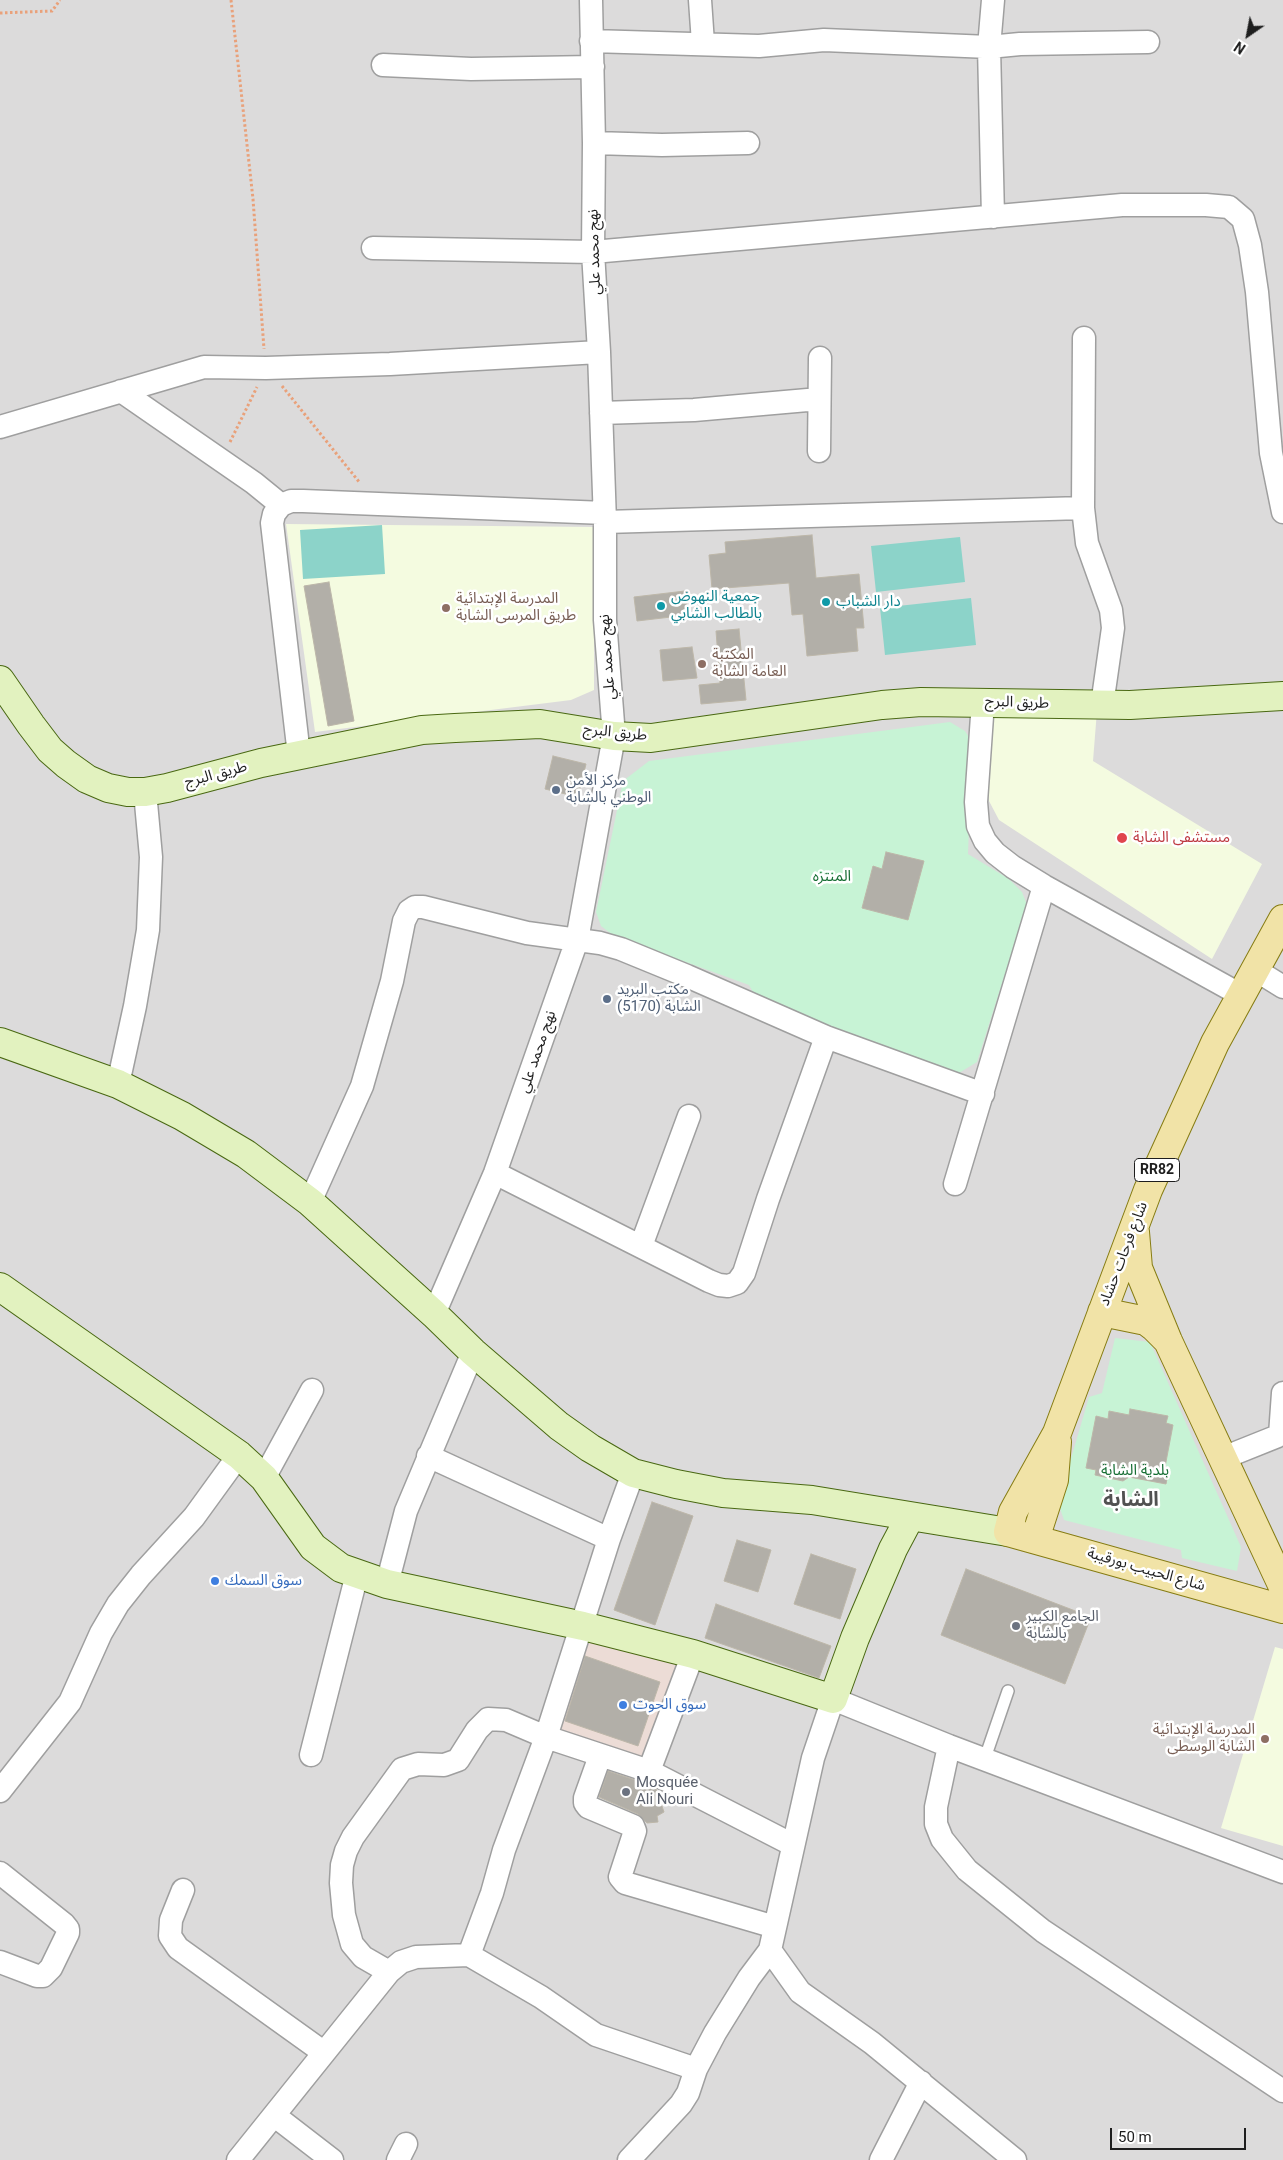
<!DOCTYPE html>
<html>
<head>
<meta charset="utf-8">
<style>
  body { margin:0 }
  #map { position:relative; width:1283px; height:2160px; overflow:hidden; background:#edede5; font-family:Roboto,sans-serif }
  canvas { display:block }
  .north { position:absolute; left:1223px; top:10px; width:50px; height:50px; -webkit-text-stroke:4px #fff; paint-order:stroke; rotate:213deg; font-size:14px; font-weight:700; line-height:20px; text-align:center; color:#1e1e1e }
  .north::after { content:''; display:block; margin:auto; width:18px; height:22px; background:#1e1e1e; clip-path:polygon(50% 0,100% 100%,50% 72%,0 100%) }
  .scale { position:absolute; left:1110px; top:2128px; width:136px; height:22px; box-sizing:border-box; border:2px solid #1e1e1e; border-top:0; padding-left:6px; font-size:15px; line-height:18px; white-space:nowrap; color:#1e1e1e; -webkit-text-stroke:4px #fff; paint-order:stroke }
</style>
</head>
<body>
<div id="map">
<canvas width="1283" height="2160"></canvas>
<div class="north">N</div>
<div class="scale">50 m</div>
</div>
<script>
const context = document.querySelector('canvas').getContext('2d');
context.lineJoin = 'round';
function fill(path, color) {
  context.fillStyle = color;
  context.fill(path, 'evenodd');
}
function shape(rows) {
  const path = new Path2D();
  for (const r of rows) {
    path.moveTo(r[0], r[1]);
    for (let i = 2; i < r.length; i += 2) path.lineTo(r[i], r[i + 1]);
  }
  return path;
}
function trace(path, color, width, dash) {
  context.strokeStyle = color;
  context.lineWidth = width;
  context.lineCap = dash ? 'butt' : 'round';
  context.setLineDash(dash || []);
  context.stroke(path);
}
function drawText(font, color, halo, rows, align = 'center') {
  context.font = font + ' Roboto,"Noto Sans Arabic",sans-serif';
  context.lineWidth = 5;
  context.setLineDash([]);
  context.textBaseline = 'middle';
  context.strokeStyle = halo;
  context.fillStyle = color;
  for (const [text, x, y, turn = 0] of rows) {
    context.save();
    context.translate(x, y);
    context.rotate((+turn || 0) * Math.PI / 180);
    context.textAlign = isNaN(turn) ? turn : align;
    if (halo) context.strokeText(text, 0, 0);
    context.fillText(text, 0, 0);
    context.restore();
  }
}
const residential = shape([
  [0,0,1283,0,1283,2160,0,2160]
]);
const commercial = shape([
  [586,1636,697,1665,657,1781,549,1746]
]);
const education = shape([
  [286,524,594,527,594,690,571,700,315,732],
  [996,697,1098,698,1093,761,1262,864,1212,959,999,820,989,801,988,780],
  [1275,1647,1283,1649,1283,1846,1221,1828]
]);
const park = shape([
  [950,722,965,731,972,742,968,854,1009,879,1022,892,1027,905,977,1062,959,1073,757,999,749,985,614,936,601,926,596,912,623,781,649,761],
  [1115,1338,1150,1342,1241,1547,1237,1571,1182,1558,1181,1550,1064,1520,1058,1503,1089,1397,1102,1393]
]);
const pitch = shape([
  [382,525,385,574,303,579,300,530],
  [960,537,965,582,876,592,871,546],
  [971,598,976,645,885,655,880,608]
]);
const building = shape([
  [812,535,816,578,859,574,864,628,856,628,858,651,807,656,803,614,792,615,789,583,712,589,709,555,726,553,725,542,812,535],
  [329,582,354,721,328,726,304,586,329,582],
  [685,591,688,615,637,621,634,597,685,591],
  [739,629,746,700,701,704,699,685,720,683,716,631,739,629],
  [692,647,697,678,663,681,660,650,692,647],
  [553,756,586,764,578,797,545,789,553,756],
  [886,852,924,861,908,920,862,908,873,866,882,869,886,852],
  [1130,1409,1168,1416,1166,1423,1173,1425,1165,1467,1169,1468,1166,1484,1129,1477,1123,1481,1095,1475,1096,1470,1086,1468,1096,1416,1108,1419,1109,1411,1129,1415,1130,1409],
  [652,1502,693,1516,655,1625,614,1610,652,1502],
  [737,1540,771,1550,758,1592,724,1581,737,1540],
  [811,1554,856,1569,840,1619,794,1604,811,1554],
  [966,1569,1091,1617,1065,1684,941,1635,966,1569],
  [716,1604,831,1646,819,1678,705,1638,716,1604],
  [585,1656,660,1682,638,1746,565,1721,585,1656],
  [608,1771,644,1783,656,1789,664,1812,657,1816,658,1822,647,1823,638,1814,599,1797,608,1771]
]);
const path = shape([
  [231,0,253,199,264,349],
  [0,13,52,11,60,0],
  [282,386,360,483],
  [230,442,257,387]
]);
const lane = shape([
  [985,1758,1008,1691]
]);
const street = shape([
  [700,0,703,43],
  [993,0,989,47,993,217],
  [591,41,759,46,824,40,989,47,1020,44,1148,42],
  [383,65,471,69,593,67],
  [594,143,662,145,748,143],
  [373,248,593,252,1122,205,1206,205,1229,207,1243,219,1250,245,1257,292,1271,453,1283,512],
  [1084,338,1083,508,1087,543,1111,610,1113,628,1102,705],
  [121,391,254,483,281,505],
  [601,413,694,410,819,399],
  [0,427,204,367,266,368,390,364,599,352],
  [819,451,820,358],
  [605,522,1083,508],
  [983,702,976,802,978,826,985,841,995,853,1013,867,1044,886,1241,995],
  [299,755,272,523,274,514,281,505,291,501,303,501,605,513],
  [1254,969,1283,987],
  [118,1084,135,1006,148,930,151,857,145,792],
  [495,1173,709,1281,719,1285,728,1286,737,1283,744,1273,768,1199,826,1037],
  [955,1184,1044,886],
  [310,1202,362,1086,392,981,404,921,409,911,415,907,423,907,527,933,600,943,621,949,687,976,826,1037,983,1094],
  [641,1246,689,1116],
  [434,1314,495,1173,577,940,614,736,605,620,605,522,599,352,593,252,594,143,591,0],
  [1280,1435,1283,1393],
  [428,1456,609,1539],
  [1223,1458,1283,1434],
  [264,1478,312,1390],
  [387,1584,406,1511,473,1352],
  [949,1746,936,1807,936,1824,942,1839,967,1870,1043,1931,1283,2091],
  [311,1755,357,1574],
  [600,1756,585,1798,585,1803,588,1807,633,1826,635,1831,620,1877,625,1883,775,1927],
  [649,1771,693,1654],
  [0,1791,70,1702,101,1633,118,1604,141,1575,194,1517,239,1455],
  [0,1873,64,1924,68,1929,68,1933,51,1968,43,1976,37,1976,0,1962],
  [183,1890,171,1920,170,1936,178,1948,323,2052],
  [770,1950,800,1992,872,2043,1015,2160],
  [469,1955,541,1997,596,2035,696,2069],
  [389,1972,363,1957,352,1944,344,1915,341,1883,342,1865,346,1851,353,1837,402,1769,418,1764,444,1765,458,1760,477,1730,488,1719,506,1720,546,1737,649,1771,793,1845],
  [275,2116,332,2160],
  [238,2160,389,1972,401,1962,416,1957,469,1955,492,1893,504,1850,546,1737,609,1539,633,1473],
  [398,2160,406,2144],
  [629,2160,681,2104,688,2093,696,2069,715,2033,749,1978,770,1950,813,1758,833,1699,949,1746,1283,1872],
  [881,2160,921,2082]
]);
const secondary = shape([
  [0,680,31,725,50,750,66,764,87,779,108,788,128,792,145,792,167,788,261,763,422,730,455,728,540,724,614,736,651,738,882,705,921,702,1130,705,1283,696],
  [0,1042,118,1084,182,1116,246,1154,310,1202,434,1314,473,1352,559,1426,590,1448,633,1473,676,1484,723,1493,812,1500,1008,1532],
  [0,1287,239,1455,264,1478,313,1547,341,1568,387,1584,583,1626,693,1654,833,1699,855,1638,893,1549,910,1517]
]);
const primary = shape([
  [1283,919,1215,1043,1148,1190,1057,1433,1013,1512,1008,1532,1283,1609],
  [1135,1232,1138,1268,1168,1341,1283,1587],
  [1102,1312,1146,1321,1154,1327,1167,1340],
  [1035,1539,1054,1480,1057,1442]
]);
const markers = [
  [826,602,5,"#0f9aa8"],
  [661,606,5,"#0f9aa8"],
  [446,608,5,"#8d6e63"],
  [702,664,5,"#8d6e63"],
  [556,790,5,"#5c6f8a"],
  [1122,838,6,"#e0444e"],
  [607,999,5,"#5c6f8a"],
  [215,1581,5,"#3f7fe0"],
  [1016,1626,5,"#6b7280"],
  [623,1705,5,"#3f7fe0"],
  [1265,1739,5,"#8d6e63"],
  [626,1792,5,"#6b7280"]
];
const shields = [
  [1157,1170,45]
];
const shieldNames = [
  ["RR82",1157,1170]
];
const streetNames = [
  ["نهج محمد علي",595,252,-92],
  ["نهج محمد علي",608,657,-94],
  ["طريق البرج",1017,703,2],
  ["طريق البرج",615,733,6],
  ["طريق البرج",216,775,-15],
  ["نهج محمد علي",538,1052,-71],
  ["شارع فرحات حشاد",1124,1254,-69],
  ["شارع الحبيب بورقيبة",1146,1570,16]
];
const cultureNames = [
  ["جمعية النهوض",671,597],
  ["بالطالب الشابي",671,614],
  ["دار الشباب",836,602]
];
const educationNames = [
  ["المدرسة الإبتدائية",456,599],
  ["طريق المرسى الشابة",456,616],
  ["المكتبة",712,655],
  ["العامة الشابة",712,672],
  ["المدرسة الإبتدائية",1255,1730,"right"],
  ["الشابة الوسطى",1255,1747,"right"]
];
const serviceNames = [
  ["مركز الأمن",566,781],
  ["الوطني بالشابة",566,798],
  ["مكتب البريد",617,990],
  ["الشابة (5170)",617,1007]
];
const healthNames = [
  ["مستشفى الشابة",1133,838]
];
const parkNames = [
  ["المنتزه",832,877],
  ["بلدية الشابة",1135,1471]
];
const shopNames = [
  ["سوق السمك",225,1581],
  ["سوق الحوت",633,1705]
];
const worshipNames = [
  ["الجامع الكبير",1026,1617],
  ["بالشابة",1026,1634],
  ["Mosquée",636,1783],
  ["Ali Nouri",636,1800]
];
const districtNames = [
  ["الشابة",1131,1501]
];
fill(residential, '#dcdbdb');
fill(commercial, '#ecdcd6');
fill(education, '#f4fbe0');
fill(park, '#c7f3d5');
fill(pitch, '#8cd3c9');
fill(building, '#b2afa8');
trace(building, '#bdb7a9', 1);
trace(lane, '#9f9f9f', 14);
trace(street, '#9f9f9f', 25);
trace(secondary, '#496812', 30);
trace(primary, '#867c12', 30);
trace(path, '#e9a17a', 3, [2.5, 2.5]);
trace(lane, '#fff', 11);
trace(street, '#fff', 22);
trace(secondary, '#e2f2bf', 28);
trace(primary, '#f1e3a7', 28);
for (const [x, y, r, color] of markers) {
  const dot = new Path2D();
  dot.arc(x, y, r, 0, 2 * Math.PI);
  context.fillStyle = color;
  context.fill(dot);
  trace(dot, '#fff', 2);
}
for (const [x, y, w] of shields) {
  const box = new Path2D();
  box.roundRect(x - w / 2, y - 11.5, w, 23, 4);
  context.fillStyle = '#fff';
  context.fill(box);
  trace(box, '#1e1e1e', 1);
}
drawText('bold 14px', '#1e1e1e', null, shieldNames);
drawText('15px', '#1e1e1e', '#fff', streetNames);
drawText('15px', '#0d838f', '#fff', cultureNames, 'left');
drawText('15px', '#785e54', '#fff', educationNames, 'left');
drawText('15px', '#4e5e75', '#fff', serviceNames, 'left');
drawText('15px', '#be3a42', '#fff', healthNames, 'left');
drawText('15px', '#186f35', '#fff', parkNames);
drawText('15px', '#366cbe', '#fff', shopNames, 'left');
drawText('15px', '#5b616d', '#fff', worshipNames, 'left');
drawText('bold 20px', '#515151', '#fff', districtNames);
</script>
</body>
</html>
